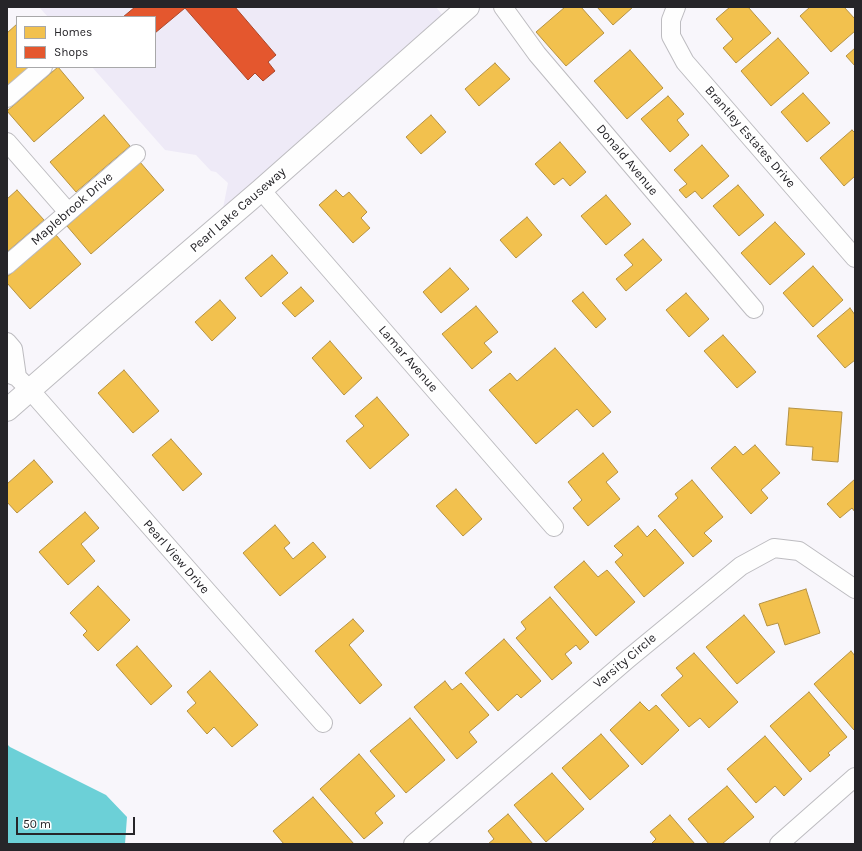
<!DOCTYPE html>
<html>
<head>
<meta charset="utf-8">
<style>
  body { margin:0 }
  #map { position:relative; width:862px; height:851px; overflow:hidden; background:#f8f6fb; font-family:Karla,sans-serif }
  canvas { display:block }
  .frame { position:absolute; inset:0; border:8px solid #262529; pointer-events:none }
  .legend { position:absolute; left:16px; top:16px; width:140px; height:52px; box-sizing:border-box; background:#fff; border:1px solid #a8a8a9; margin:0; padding:5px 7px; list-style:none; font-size:12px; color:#262529 }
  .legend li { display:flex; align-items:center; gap:8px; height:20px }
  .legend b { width:20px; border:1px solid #a8a8a9 }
  .scale { position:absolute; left:16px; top:817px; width:119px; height:18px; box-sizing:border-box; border:2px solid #262529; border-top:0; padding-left:5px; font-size:12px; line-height:14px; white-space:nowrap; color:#262529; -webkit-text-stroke:3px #fff; paint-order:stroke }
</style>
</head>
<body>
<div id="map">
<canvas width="862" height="851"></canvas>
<div class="frame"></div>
<ul class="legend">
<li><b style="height:11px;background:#f2c14e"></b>Homes</li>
<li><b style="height:11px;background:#e4572e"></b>Shops</li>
</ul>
<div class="scale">50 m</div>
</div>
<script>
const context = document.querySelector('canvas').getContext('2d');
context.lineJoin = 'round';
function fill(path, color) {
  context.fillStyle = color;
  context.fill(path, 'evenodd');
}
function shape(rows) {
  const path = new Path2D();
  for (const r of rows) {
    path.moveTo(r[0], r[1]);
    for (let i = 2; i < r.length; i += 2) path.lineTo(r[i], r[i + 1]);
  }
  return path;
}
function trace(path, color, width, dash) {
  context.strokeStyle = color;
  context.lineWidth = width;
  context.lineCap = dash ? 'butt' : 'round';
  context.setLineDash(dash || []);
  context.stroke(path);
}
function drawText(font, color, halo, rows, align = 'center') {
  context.font = font + ' Karla,sans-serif';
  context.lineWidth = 4;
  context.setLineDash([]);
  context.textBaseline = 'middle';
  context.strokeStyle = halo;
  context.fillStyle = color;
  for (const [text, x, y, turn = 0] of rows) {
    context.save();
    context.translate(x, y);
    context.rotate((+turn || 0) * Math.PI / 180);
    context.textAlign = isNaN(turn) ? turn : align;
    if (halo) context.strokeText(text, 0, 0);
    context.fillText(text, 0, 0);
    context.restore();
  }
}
const built = shape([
  [39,7,436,7,444,17,225,211,223,208,228,183,216,172,211,171,196,155,165,150,92,67,155,67,155,17,48,17]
]);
const water = shape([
  [7,744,10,747,106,795,127,817,125,844,7,844]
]);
const homes = shape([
  [565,7,581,7,604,33,566,66,536,32,565,7],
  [597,7,633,7,613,25,597,7],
  [730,7,748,7,771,33,736,63,723,48,733,39,716,19,730,7],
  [810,7,844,7,855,19,855,31,831,52,800,16,810,7],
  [17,24,17,67,30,67,7,87,7,33,17,24],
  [778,38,809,73,771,106,741,71,778,38],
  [855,48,855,66,846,56,855,48],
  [630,50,663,88,627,119,594,81,630,50],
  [495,63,510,79,479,106,465,89,495,63],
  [58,67,84,98,34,142,7,111,58,67],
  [803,93,830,123,807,142,781,112,803,93],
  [668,96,684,114,677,120,689,135,670,152,641,119,668,96],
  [104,115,130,146,76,192,50,162,104,115],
  [431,115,446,132,421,154,406,137,431,115],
  [852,130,855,133,855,176,844,186,820,158,852,130],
  [560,142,586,172,570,186,563,178,554,185,535,164,560,142],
  [702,145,729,176,702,199,695,191,686,198,679,190,687,184,674,170,702,145],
  [140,162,164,190,91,254,67,226,140,162],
  [738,185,764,215,739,236,713,206,738,185],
  [17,190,44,220,7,252,7,199,17,190],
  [336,190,343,197,349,192,367,212,361,218,370,228,353,243,319,205,336,190],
  [606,195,631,224,606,245,581,216,606,195],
  [527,217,542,235,516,258,500,240,527,217],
  [775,222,805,254,770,285,741,253,775,222],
  [56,235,81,264,30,309,7,283,7,277,56,235],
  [643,239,662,260,626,291,616,279,633,265,624,255,643,239],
  [272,255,288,273,261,297,245,278,272,255],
  [813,266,843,300,813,327,783,293,813,266],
  [450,268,469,289,441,313,423,292,450,268],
  [301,287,314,301,295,317,282,303,301,287],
  [583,292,606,319,596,328,572,301,583,292],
  [686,293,709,319,689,337,666,310,686,293],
  [220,300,236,318,212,341,195,322,220,300],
  [476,306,498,332,484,343,492,352,472,369,442,334,476,306],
  [850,308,855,315,855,360,845,368,817,336,850,308],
  [723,335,756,372,737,388,704,351,723,335],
  [330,341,362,378,344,395,312,358,330,341],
  [555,348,611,412,593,427,577,409,536,444,489,390,510,373,517,381,555,348],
  [124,370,159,411,133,433,98,393,124,370],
  [377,397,409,435,370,469,346,441,364,426,355,416,377,397],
  [789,408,842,412,838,462,812,460,813,447,786,445,789,408],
  [171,439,202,474,183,491,152,455,171,439],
  [755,445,780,473,761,490,768,498,751,514,711,468,735,446,743,455,755,445],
  [603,453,618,472,606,482,620,499,588,526,573,508,582,500,568,482,603,453],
  [34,460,53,482,17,513,7,502,7,484,34,460],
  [855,479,855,512,852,508,840,518,827,504,855,479],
  [692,480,723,517,704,533,712,541,693,557,658,516,678,498,675,494,692,480],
  [456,489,482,519,463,536,436,506,456,489],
  [85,512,99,528,81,544,95,561,68,585,39,552,85,512],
  [275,525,290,543,284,548,293,559,313,542,326,557,280,596,243,553,275,525],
  [638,526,647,537,655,529,684,563,644,597,615,562,623,555,614,546,638,526],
  [584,561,598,577,607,570,635,602,596,636,554,587,584,561],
  [98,586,130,620,98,651,83,635,87,631,70,613,98,586],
  [806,589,820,633,785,645,778,623,767,626,759,604,806,589],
  [550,597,589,642,580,650,576,645,565,654,572,663,552,680,516,638,526,629,521,622,550,597],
  [744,615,775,652,737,684,706,647,744,615],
  [353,619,364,631,349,645,382,685,360,704,315,651,353,619],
  [504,639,541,681,521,698,517,694,498,711,465,673,504,639],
  [137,646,172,686,151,705,116,665,137,646],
  [851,651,855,656,855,729,854,730,814,684,851,651],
  [694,653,738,702,709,728,700,718,689,727,661,695,683,676,676,668,694,653],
  [210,671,258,725,232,747,214,727,207,734,187,711,196,703,187,692,210,671],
  [445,681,452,690,461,683,489,715,469,732,477,742,457,759,414,707,445,681],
  [809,692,847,737,828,753,830,755,810,772,770,726,809,692],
  [640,702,649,711,656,705,679,730,642,765,610,730,640,702],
  [410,718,445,760,406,793,370,751,410,718],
  [601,734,629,766,590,800,562,768,601,734],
  [765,736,802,779,784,796,775,786,756,803,727,769,765,736],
  [359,754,395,796,375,813,383,823,364,839,320,789,359,754],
  [552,773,584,809,546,842,514,805,552,773],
  [727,786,754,817,722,844,709,844,688,819,727,786],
  [313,797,354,844,284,844,273,831,313,797],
  [508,814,533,844,488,844,494,839,488,831,508,814],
  [670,815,695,844,651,844,656,839,650,832,670,815]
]);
const shops = shape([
  [135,7,235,7,276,55,268,62,275,71,263,81,255,73,248,80,185,8,155,33,155,17,123,17,135,7]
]);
const street = shape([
  [503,7,537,54,754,309],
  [676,7,671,20,671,36,685,62,855,258],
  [7,98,43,67],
  [7,142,68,212],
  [261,190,554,527],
  [7,265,136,154],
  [7,342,13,349,17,377],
  [7,373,17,377,30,390,323,723],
  [413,844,628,659,741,566,774,548,799,551,855,589],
  [779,844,855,777]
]);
const secondary = shape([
  [7,410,111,319,261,190,468,7]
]);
const streetNames = [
  ["Brantley Estates Drive",750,137,49],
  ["Donald Avenue",627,160,50],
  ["Maplebrook Drive",72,209,-41],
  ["Pearl Lake Causeway",238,210,-41],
  ["Lamar Avenue",408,359,49],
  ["Pearl View Drive",176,557,49],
  ["Varsity Circle",625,661,-40]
];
fill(built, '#eeeaf7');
fill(water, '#6cd0d7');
fill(homes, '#f2c14e');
trace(homes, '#b59243', 1);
fill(shops, '#e4572e');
trace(shops, '#ab482c', 1);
trace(street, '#bdbcc0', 20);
trace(secondary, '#bdbcc0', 24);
trace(street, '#fefefe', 18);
trace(secondary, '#fefefe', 22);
drawText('13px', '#262529', '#fff', streetNames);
</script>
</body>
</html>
